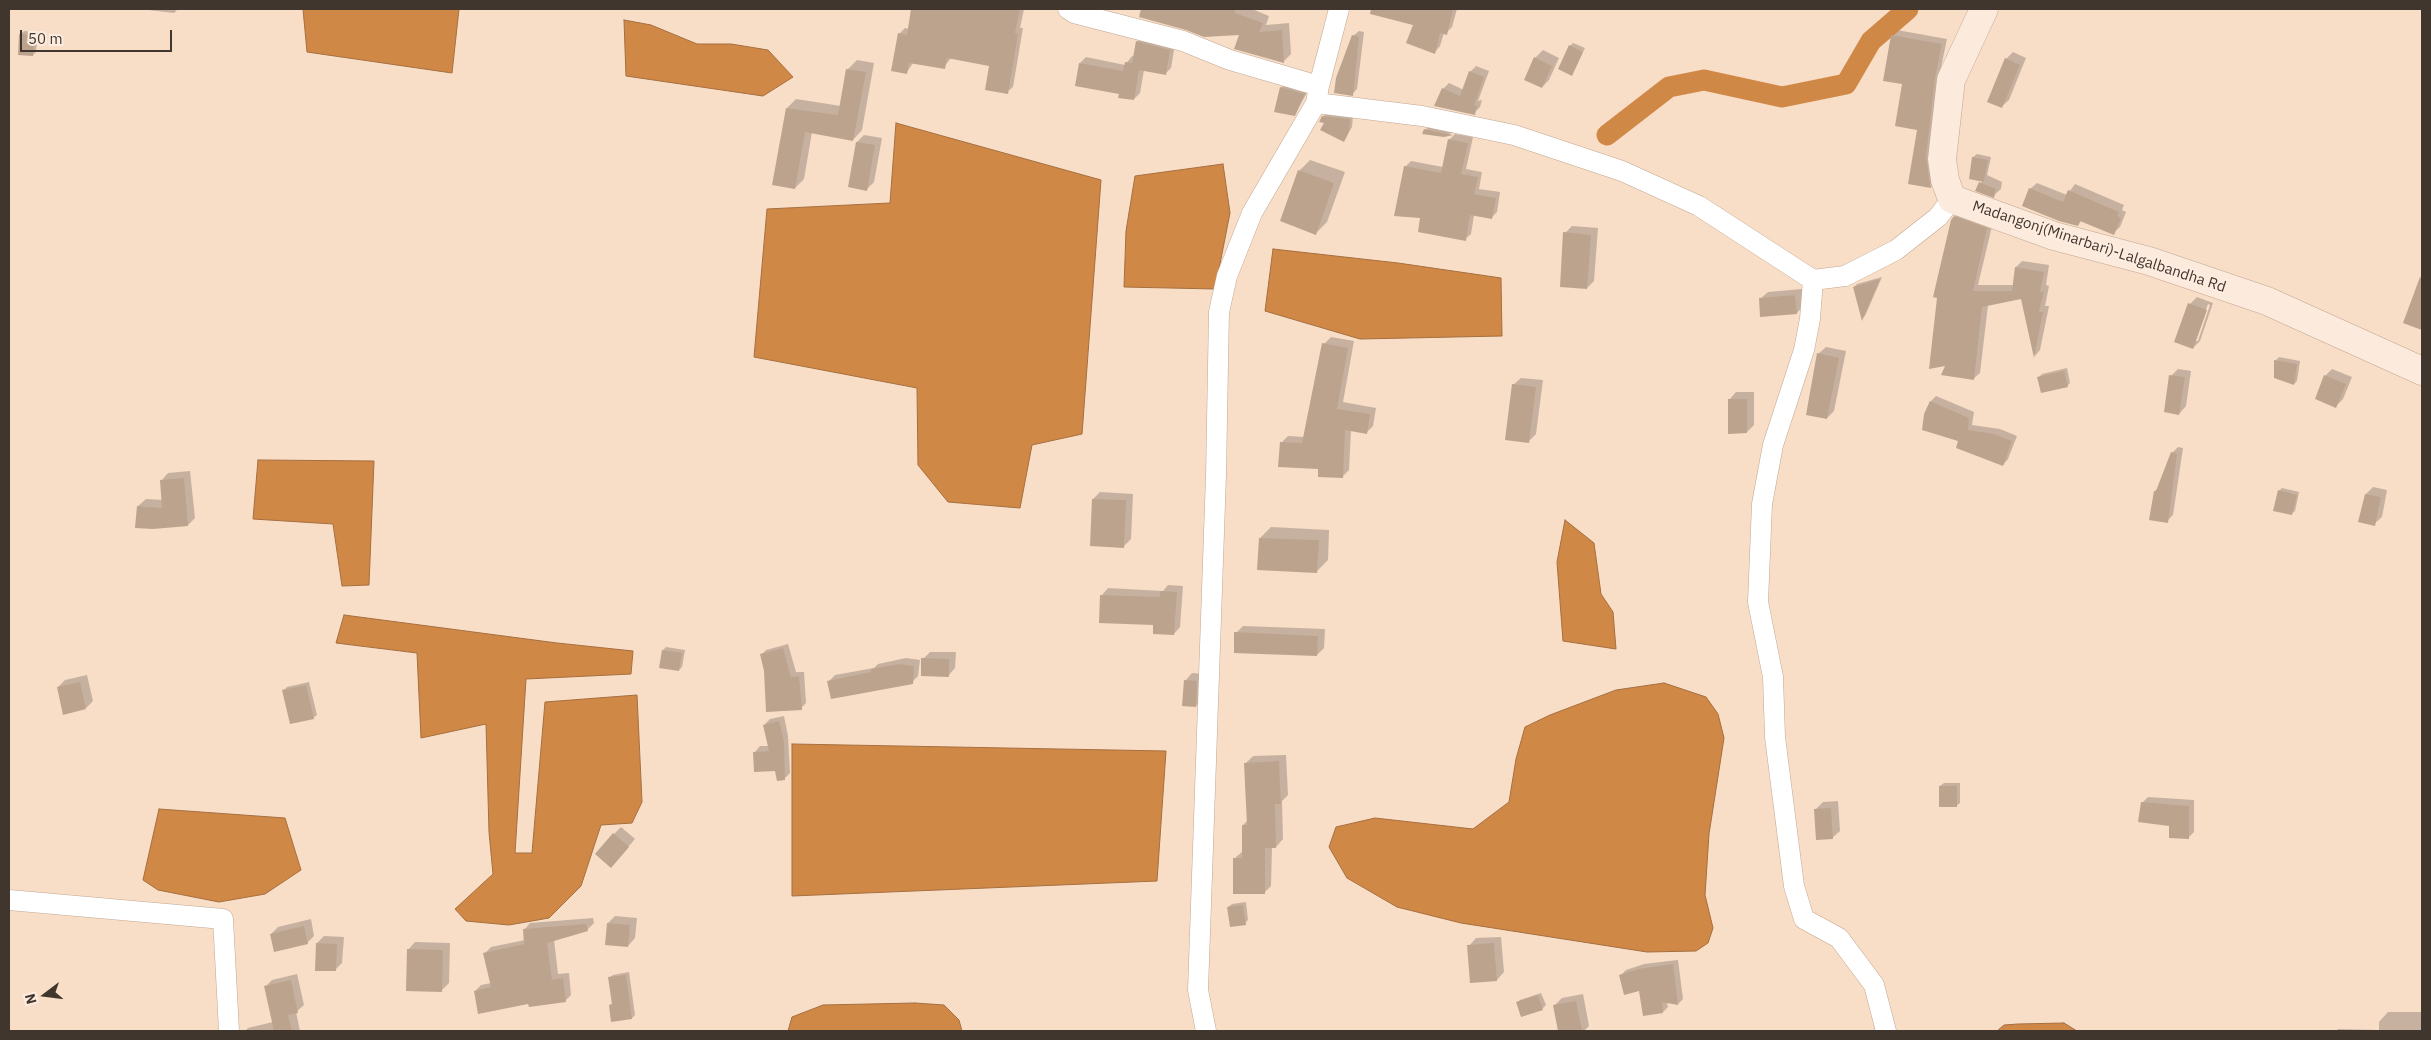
<!DOCTYPE html>
<html>
<head>
<meta charset="utf-8">
<style>
  body { margin:0 }
  #map { position:relative; width:2431px; height:1040px; overflow:hidden; background:#f8ddc7; font-family:"IBM Plex Sans",sans-serif }
  canvas { display:block }
  .frame { position:absolute; inset:0; border:10px solid #40362d; pointer-events:none }
  .north { position:absolute; left:20px; top:970px; width:50px; height:50px; -webkit-text-stroke:4px #fdecdf; paint-order:stroke; rotate:255deg; font-size:14px; font-weight:700; line-height:20px; text-align:center; color:#40362d }
  .north::after { content:''; display:block; margin:auto; width:18px; height:22px; background:#40362d; clip-path:polygon(50% 0,100% 100%,50% 72%,0 100%) }
  .scale { position:absolute; left:20px; top:30px; width:152px; height:22px; box-sizing:border-box; border:2px solid #40362d; border-top:0; padding-left:6px; font-size:15px; line-height:18px; white-space:nowrap; color:#40362d; -webkit-text-stroke:4px #fdecdf; paint-order:stroke }
</style>
</head>
<body>
<div id="map">
<canvas width="2431" height="1040"></canvas>
<div class="frame"></div>
<div class="north">N</div>
<div class="scale">50 m</div>
</div>
<script>
const context = document.querySelector('canvas').getContext('2d');
context.lineJoin = 'round';
function fill(path, color) {
  context.fillStyle = color;
  context.fill(path, 'evenodd');
}
function shape(rows) {
  const path = new Path2D();
  for (const r of rows) {
    path.moveTo(r[0], r[1]);
    for (let i = 2; i < r.length; i += 2) path.lineTo(r[i], r[i + 1]);
  }
  return path;
}
function trace(path, color, width, dash) {
  context.strokeStyle = color;
  context.lineWidth = width;
  context.lineCap = dash ? 'butt' : 'round';
  context.setLineDash(dash || []);
  context.stroke(path);
}
function drawText(font, color, halo, rows, align = 'center') {
  context.font = font + ' "IBM Plex Sans",sans-serif';
  context.lineWidth = 4.5;
  context.setLineDash([]);
  context.textBaseline = 'middle';
  context.strokeStyle = halo;
  context.fillStyle = color;
  for (const [text, x, y, turn = 0] of rows) {
    context.save();
    context.translate(x, y);
    context.rotate((+turn || 0) * Math.PI / 180);
    context.textAlign = isNaN(turn) ? turn : align;
    if (halo) context.strokeText(text, 0, 0);
    context.fillText(text, 0, 0);
    context.restore();
  }
}
const water = shape([
  [303,9,459,9,452,73,307,52,303,9],
  [624,20,651,25,697,44,731,44,768,50,793,77,763,96,626,76,624,20],
  [896,123,1101,180,1082,434,1032,445,1020,508,948,502,918,465,917,388,754,357,767,209,890,203,896,123],
  [1223,164,1230,213,1215,289,1124,287,1126,231,1135,176,1223,164],
  [1273,249,1398,263,1501,278,1502,336,1360,339,1265,311,1273,249],
  [258,460,374,461,369,585,342,586,333,524,253,519,258,460],
  [1565,520,1594,543,1601,594,1613,612,1616,649,1563,641,1557,562,1565,520],
  [344,615,557,643,633,651,631,674,526,679,515,853,532,853,545,702,637,695,642,802,632,823,601,825,581,886,549,918,509,925,466,921,455,909,493,874,489,832,486,724,421,738,417,653,336,643,344,615],
  [1664,683,1706,697,1718,714,1724,738,1709,834,1705,895,1713,928,1708,943,1696,951,1647,952,1461,923,1397,907,1347,878,1329,847,1336,827,1375,818,1473,829,1509,802,1516,759,1525,727,1550,715,1616,690,1664,683],
  [792,744,1166,751,1157,881,792,896,792,744],
  [159,809,285,818,301,870,265,894,219,902,158,890,143,880,159,809],
  [915,1003,944,1005,959,1020,962,1031,788,1031,792,1017,823,1005,915,1003],
  [2064,1023,2077,1031,1997,1031,2004,1025,2018,1024,2064,1023]
]);
const shadow = shape([
  [140,9,178,9,174,13],
  [913,9,1024,9,1020,28,1023,28,1013,87,1007,92,990,65,951,58,944,67,913,63,907,72,899,34,905,28,909,29],
  [1142,9,1252,9,1269,16,1266,25,1289,23,1291,54,1284,61,1241,34,1140,17],
  [1400,9,1457,9,1452,27,1446,33,1444,33,1440,46,1435,52,1414,25,1397,20],
  [1897,30,1947,39,1940,72,1936,182,1931,187,1919,129,1892,36],
  [24,31,38,32,36,52,33,55,20,35],
  [1359,31,1364,32,1357,89,1352,94,1353,36],
  [1143,36,1175,44,1171,68,1165,74,1144,70,1140,93,1134,99,1120,93,1080,63,1086,57,1125,65,1132,56,1135,57,1137,42],
  [1573,43,1585,48,1572,74,1570,46],
  [1543,50,1559,58,1549,80,1542,87,1525,79,1535,58],
  [2013,52,2026,58,2009,100,2001,107,2006,59],
  [857,60,874,63,862,130,853,140,812,132,804,179,795,188,787,108,796,99,841,106,847,70],
  [1476,66,1489,71,1478,101,1482,100,1480,107,1474,113,1443,89,1449,83,1464,90,1470,72],
  [1285,84,1308,91,1294,115,1281,88],
  [1327,113,1353,116,1352,127,1344,140,1323,117],
  [1432,123,1458,128,1452,133,1443,136,1426,129],
  [1455,134,1473,137,1466,169,1482,172,1479,189,1500,192,1497,212,1491,218,1474,215,1471,234,1465,239,1422,217,1405,167,1411,161,1443,167,1449,140],
  [864,135,882,138,874,182,867,189,849,186,857,142],
  [1977,154,1991,157,1987,175,2002,182,2001,189,1993,196,1977,190,1983,180,1973,157],
  [1310,160,1345,172,1327,222,1316,233,1299,171],
  [2037,183,2067,195,2075,184,2124,205,2122,210,2126,212,2120,227,2113,233,2082,220,2078,225,2030,189],
  [1961,210,1993,222,1978,285,2014,285,2016,267,2022,261,2049,265,2046,285,2049,286,2045,306,2049,306,2040,350,2035,356,2022,297,1988,305,1980,373,1973,379,1947,364,1955,217],
  [1572,226,1598,228,1594,281,1587,288,1565,233],
  [1882,277,1865,316,1862,318,1854,287,1857,284],
  [2422,277,2422,329,2405,323],
  [1802,289,1804,305,1797,313,1760,299,1768,292],
  [2197,297,2213,303,2200,341,2193,348,2190,304],
  [2208,304,2210,305,2198,341,2195,341],
  [1331,337,1354,341,1343,402,1376,408,1373,426,1366,433,1351,430,1349,470,1342,477,1319,467,1281,443,1288,436,1305,437,1324,344],
  [1826,347,1846,351,1834,411,1827,418,1818,354],
  [2279,357,2300,361,2297,381,2294,384,2276,360],
  [2067,368,2070,383,2067,386,2039,377,2042,374],
  [2178,369,2191,371,2186,406,2179,414,2171,376],
  [2332,369,2352,377,2343,399,2336,406,2325,376],
  [1521,378,1543,380,1536,434,1529,441,1513,385],
  [1736,392,1754,392,1754,425,1747,432,1729,400],
  [1936,396,1974,412,1972,425,2000,429,2017,436,2008,459,2003,465,1925,414,1931,401],
  [2178,447,2183,448,2173,515,2167,521,2155,491,2159,487,2172,453],
  [190,471,195,518,188,525,153,528,138,506,146,499,163,500,161,481,168,473],
  [2373,487,2387,490,2382,517,2374,524,2360,521,2366,494],
  [2282,488,2299,492,2295,511,2291,514,2279,491],
  [1100,492,1133,494,1131,539,1124,546,1093,499],
  [1271,527,1329,530,1328,560,1317,571,1260,538],
  [1168,585,1183,586,1180,627,1174,634,1102,595,1108,588,1163,591],
  [1243,626,1325,629,1324,648,1317,655,1236,633],
  [788,644,796,672,804,672,806,703,801,708,765,670,761,655,766,650],
  [666,647,685,650,682,667,679,670,663,650],
  [930,652,956,652,955,668,948,676,923,659],
  [906,658,920,660,918,676,912,682,829,681,835,675,874,668,878,664],
  [1192,673,1204,674,1203,698,1196,706,1185,681],
  [87,675,93,701,86,708,58,687,65,680],
  [309,682,317,715,313,718,283,691,287,687],
  [784,716,788,736,790,773,784,779,755,752,760,746,769,746,764,725,770,719],
  [1286,755,1288,795,1282,801,1283,839,1276,847,1272,847,1271,886,1264,893,1235,858,1243,851,1243,825,1248,820,1246,763,1253,756],
  [1944,783,1960,783,1960,803,1956,806,1940,786],
  [2148,797,2194,800,2194,832,2189,837,2171,825,2142,803],
  [1838,801,1840,831,1832,838,1816,809,1823,802],
  [621,827,635,839,618,859,614,834],
  [1246,902,1248,920,1245,923,1228,907,1232,904],
  [615,916,637,918,635,938,628,946,608,923],
  [593,918,594,923,587,930,554,940,558,974,569,973,571,995,565,1001,529,1002,475,991,481,985,491,983,484,954,491,947,525,940,524,930,530,923],
  [311,919,314,936,307,943,271,934,278,927],
  [324,936,344,937,342,963,335,970,317,943],
  [1501,937,1504,972,1497,980,1469,946,1476,938],
  [415,942,450,943,449,983,442,990,408,950],
  [1678,960,1683,999,1678,1004,1667,1002,1668,1007,1663,1012,1640,990,1621,975,1626,970,1644,964],
  [629,972,635,1015,632,1018,610,1005,613,1003,609,978,613,975],
  [297,974,304,1005,296,1012,300,1031,245,1031,248,1028,273,1022,265,987,272,980],
  [1541,993,1546,1005,1542,1009,1517,1003,1520,1000],
  [1583,994,1589,1026,1584,1031,1559,1031,1554,1006,1562,998],
  [2388,1012,2422,1012,2422,1031,2336,1031,2338,1029,2379,1030,2379,1022]
]);
const canal = shape([
  [1607,135,1669,87,1704,80,1782,97,1846,84,1871,41,1908,9]
]);
const building = shape([
  [911,9,1020,9,1015,33,1018,34,1008,94,985,90,989,66,947,58,945,69,909,63,907,74,891,71,898,33,907,35],
  [1141,9,1235,9,1235,13,1263,23,1259,32,1282,30,1284,63,1234,49,1239,35,1204,37,1186,30,1139,17],
  [1371,9,1453,9,1447,35,1440,33,1435,54,1406,43,1413,25,1370,14],
  [19,34,35,35,33,56,18,55],
  [1352,35,1359,37,1353,96,1334,93,1336,78],
  [1891,35,1942,44,1935,78,1926,157,1931,188,1908,184,1917,130,1895,126,1902,84,1883,81],
  [1136,41,1170,50,1166,75,1139,70,1134,100,1118,98,1119,94,1075,86,1079,63,1123,71,1125,62,1132,63],
  [1569,45,1583,52,1572,76,1558,69],
  [1534,57,1552,66,1542,88,1524,80],
  [2005,58,2020,65,2002,108,1987,102],
  [846,69,866,72,853,141,805,132,795,189,772,185,786,108,838,115],
  [1469,71,1484,77,1474,106,1477,105,1475,115,1434,106,1442,88,1460,96],
  [1280,87,1305,94,1295,116,1274,112],
  [1322,116,1350,119,1349,132,1344,142,1320,130,1324,123,1319,122],
  [1424,129,1453,135,1444,137,1422,134],
  [1448,139,1468,143,1461,174,1478,177,1474,194,1496,198,1492,219,1470,215,1466,241,1418,232,1420,218,1394,216,1404,166,1441,173],
  [856,142,875,145,867,191,848,187],
  [1972,157,1988,160,1984,182,1969,179],
  [1298,170,1334,183,1316,235,1280,221],
  [1979,182,1996,189,1994,198,1975,191],
  [2029,188,2063,202,2068,190,2119,212,2117,216,2121,218,2114,235,2080,221,2078,226,2059,221,2022,206],
  [1954,216,1987,228,1973,291,2012,291,2015,267,2044,272,2040,292,2044,292,2039,312,2043,312,2034,358,2021,299,1982,307,1974,380,1941,375,1945,366,1929,369,1937,298,1933,297,1951,220],
  [1563,232,1591,235,1587,289,1560,287],
  [2420,277,2422,278,2422,330,2403,323],
  [1880,279,1862,321,1853,287],
  [1795,295,1797,314,1760,317,1759,298],
  [2188,303,2207,310,2193,349,2174,342],
  [1322,343,1348,348,1337,409,1370,414,1367,434,1345,430,1343,478,1318,477,1318,469,1278,467,1280,442,1302,443],
  [1817,353,1839,358,1827,419,1806,415],
  [2274,360,2297,364,2294,385,2274,378],
  [2064,371,2068,387,2041,393,2037,377],
  [2169,375,2185,377,2179,415,2164,412],
  [2324,375,2346,384,2336,408,2315,399],
  [1512,384,1536,387,1529,443,1505,440],
  [1728,399,1747,399,1747,433,1728,434],
  [1930,401,1969,418,1968,430,1994,434,2012,441,2003,466,1956,448,1958,441,1922,430,1924,414],
  [2171,452,2177,454,2168,523,2149,520,2154,491,2156,491],
  [184,478,188,526,153,529,135,528,137,506,162,508,160,480],
  [2278,490,2297,495,2292,515,2273,511],
  [2365,494,2381,497,2375,526,2358,522],
  [1092,499,1126,500,1124,548,1090,546],
  [1259,538,1319,540,1317,573,1257,570],
  [1160,591,1177,592,1174,635,1153,634,1153,625,1099,623,1100,595,1160,597],
  [1234,632,1318,636,1317,656,1234,653],
  [783,648,791,677,799,676,802,710,766,712,764,671,760,654],
  [662,650,682,653,679,671,659,668],
  [921,658,949,659,949,677,921,676],
  [899,664,914,666,913,684,831,699,827,681,871,672,871,669],
  [1184,680,1197,681,1196,707,1182,706],
  [80,682,86,709,63,715,57,687],
  [306,685,314,719,290,724,282,690],
  [779,721,784,742,785,780,777,781,775,771,754,772,753,752,769,751,763,725],
  [1279,761,1281,804,1275,804,1276,848,1265,848,1265,894,1233,894,1233,858,1242,858,1242,825,1247,825,1244,763],
  [1939,786,1957,786,1957,807,1939,807],
  [2141,802,2189,806,2189,839,2169,838,2169,826,2138,822],
  [1831,808,1833,839,1816,840,1814,809],
  [613,833,629,847,611,868,595,854],
  [1243,905,1246,925,1230,927,1227,907],
  [607,923,630,925,628,947,605,945],
  [586,924,588,931,547,943,552,980,563,978,566,1002,529,1007,528,1004,478,1014,474,991,491,987,483,953,524,944,523,929],
  [304,926,308,944,274,952,270,934],
  [316,943,337,944,336,971,315,971],
  [1494,943,1497,981,1470,983,1467,945],
  [407,949,443,950,442,992,406,991],
  [1673,964,1678,1005,1662,1002,1663,1013,1643,1016,1639,991,1624,995,1619,975,1638,969],
  [626,975,632,1019,611,1022,609,1005,612,1004,608,977],
  [291,980,298,1013,288,1015,292,1031,274,1031,264,986],
  [1538,995,1543,1010,1521,1017,1516,1002],
  [1576,1001,1582,1031,1558,1031,1553,1005]
]);
const minor = shape([
  [1068,9,1074,13,1183,41,1230,60,1319,86,1316,103,1422,116,1514,135,1622,171,1699,206,1813,280,1845,276,1896,250,1938,217,1952,199],
  [1319,86,1339,9],
  [1813,280,1810,319,1804,350,1773,445,1762,504,1758,602,1773,677,1775,737,1794,886,1804,919,1839,938,1874,985,1886,1031],
  [9,900,223,919,229,1031],
  [1206,1031,1198,990,1216,475,1219,312,1227,276,1252,213,1316,103]
]);
const secondary = shape([
  [1984,9,1951,80,1942,159,1945,180,1952,199,2054,236,2149,261,2267,301,2422,371]
]);
const streetNames = [
  ["Madangonj(Minarbari)-Lalgalbandha Rd",2099,247,18]
];
fill(water, '#d08847');
trace(water, '#a56f3f', 1);
fill(shadow, '#0003');
trace(canal, '#d08847', 21);
fill(building, '#bca38e');
trace(minor, '#c1a792', 21);
trace(secondary, '#c1a792', 29);
trace(minor, '#fff', 20);
trace(secondary, '#fceadc', 28);
drawText('15px', '#40362d', '#fdecdf', streetNames);
</script>
</body>
</html>
